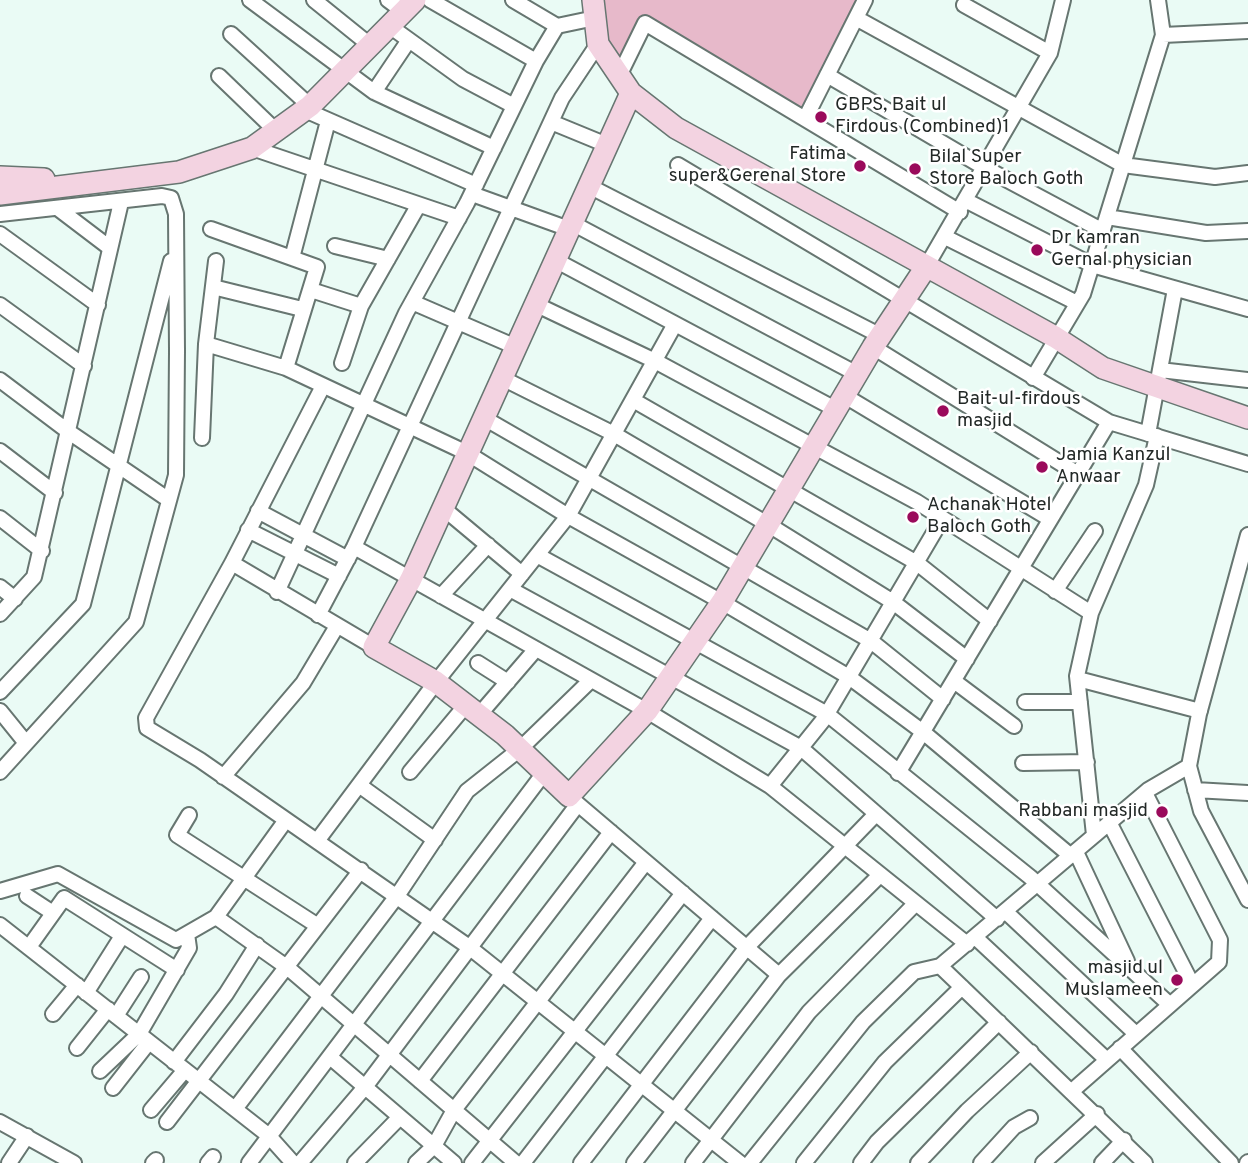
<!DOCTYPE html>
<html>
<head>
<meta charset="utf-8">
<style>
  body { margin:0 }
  canvas { display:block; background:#eafbf5 }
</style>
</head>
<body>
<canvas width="1248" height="1163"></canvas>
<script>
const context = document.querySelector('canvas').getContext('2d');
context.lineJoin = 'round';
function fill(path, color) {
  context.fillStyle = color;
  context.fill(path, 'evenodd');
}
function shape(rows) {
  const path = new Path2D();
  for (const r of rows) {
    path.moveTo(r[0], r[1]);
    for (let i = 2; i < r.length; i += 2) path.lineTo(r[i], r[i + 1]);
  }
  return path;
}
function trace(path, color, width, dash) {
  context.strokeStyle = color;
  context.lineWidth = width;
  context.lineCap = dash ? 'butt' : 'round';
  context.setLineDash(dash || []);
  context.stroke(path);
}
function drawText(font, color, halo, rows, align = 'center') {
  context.font = font + ' Overpass,sans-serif';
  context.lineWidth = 5;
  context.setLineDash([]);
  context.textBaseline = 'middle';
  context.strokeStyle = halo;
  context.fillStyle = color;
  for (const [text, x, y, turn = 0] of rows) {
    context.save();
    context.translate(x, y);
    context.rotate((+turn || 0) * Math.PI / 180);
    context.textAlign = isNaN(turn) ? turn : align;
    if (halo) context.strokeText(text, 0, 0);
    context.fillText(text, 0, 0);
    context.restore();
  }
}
const green = shape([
  [593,0,865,0,805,119,646,23,619,75]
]);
const street = shape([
  [250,0,374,92,494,148],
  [314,0,371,46],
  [388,0,404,12],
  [430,0,536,61],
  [513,0,557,26],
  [964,5,1050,53],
  [856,18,1123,165,1215,177,1248,173],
  [391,27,463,79,514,106],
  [231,34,310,106],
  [1163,35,1248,31],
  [827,75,985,168,1103,231],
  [219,76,275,130],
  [619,76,645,23,960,212],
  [374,92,409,40],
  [305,110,476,185],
  [805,119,865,0],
  [551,122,607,145],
  [252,148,459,218],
  [678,165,1109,422,1248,464],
  [589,186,881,336],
  [472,194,569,229],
  [967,201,1092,265,1248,309],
  [60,210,110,248],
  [0,214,162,196,171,198,176,214,177,351,176,475,136,622,0,772],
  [1107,217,1206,233,1248,231],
  [572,223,857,374],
  [211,229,317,267,286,368],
  [0,234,98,305],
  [945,237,1077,303],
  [335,246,388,259],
  [292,258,328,121],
  [555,260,837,410],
  [926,267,1050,53,1063,0],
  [213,287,302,309],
  [311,290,361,306],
  [412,302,516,347],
  [535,304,655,361,917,502,1091,613,1077,676,1094,835],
  [0,305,84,366],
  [206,344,286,368,467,453,568,516,722,602,849,677,923,732,1071,856],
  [873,347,1078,474],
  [342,363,361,306,418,206],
  [1160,370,1248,380],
  [502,378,614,434,769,525,893,602,967,659],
  [1033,378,1083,294,1163,35,1158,0],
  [0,380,69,432,169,500],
  [323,386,232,563,146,718,147,728,200,760,469,947,740,1163],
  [845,396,1050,519],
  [633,400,917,563,990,621],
  [484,418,871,641,943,699],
  [1148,434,1175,289],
  [202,438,206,344,216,261],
  [0,451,55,493],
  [443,508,522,574],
  [258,511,348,559],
  [0,518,42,551],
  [248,530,339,576],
  [1248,535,1199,714,1189,766,1201,811,1248,900],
  [354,547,647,711,770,786,967,944],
  [537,555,827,714,1030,877,1169,1004],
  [232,563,374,647],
  [0,587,15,599],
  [510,589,801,748,997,919],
  [1055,591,1095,531],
  [277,592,406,313,467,203,536,61,557,26,595,18],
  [441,596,488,545],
  [1091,613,1146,485,1157,436],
  [0,614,34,577,121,202],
  [318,615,354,547,562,98,598,44],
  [478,663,508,682],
  [1078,679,1200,711],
  [954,681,1014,726],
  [0,692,83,604,171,261],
  [1025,702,1080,702],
  [0,711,26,743],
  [479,715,536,649],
  [1023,763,1087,762],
  [410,772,466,705],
  [898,773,1109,422],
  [223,777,303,683,337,626],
  [359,785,435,840],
  [770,786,824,719,942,519],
  [1195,790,1248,793],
  [572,799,779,975],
  [189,815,177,835,318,926],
  [1109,822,1192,984],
  [317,841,436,682,568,516,675,324],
  [1076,852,1127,961],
  [0,891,58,874,176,940,216,917,286,820],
  [27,896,53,913],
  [1006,912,1136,1034],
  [216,917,288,968,516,1163],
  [0,925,268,1135,293,1163],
  [975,937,1107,1060],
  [29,947,64,898,177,970],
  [940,966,1145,1163],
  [86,993,122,936],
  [53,1014,77,985],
  [116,1016,141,977],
  [77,1048,108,1009],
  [1120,1048,1231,1163],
  [330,1057,454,1163],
  [174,1062,226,994,257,945],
  [100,1071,139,1034,189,948,187,934],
  [420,1081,611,832],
  [113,1088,149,1042],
  [1072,1091,1219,962,1220,940,1145,793],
  [235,1109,397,896,467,791,520,749,591,680],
  [151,1110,185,1070],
  [0,1122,74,1163],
  [167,1122,361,870],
  [9,1163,27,1136],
  [153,1163,156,1160],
  [208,1163,213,1157],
  [249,1163,544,773],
  [300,1163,365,1087,578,804],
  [355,1163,400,1117],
  [416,1163,434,1146,454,1110,646,862],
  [472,1163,683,893],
  [523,1163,712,918],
  [581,1163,747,947,876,814],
  [634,1163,779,975,879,876],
  [693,1163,809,1012,915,904],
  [750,1163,863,1022,914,972,940,966,1148,790,1189,766],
  [804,1163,885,1062,962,987],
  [861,1163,877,1142,999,1022],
  [918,1163,967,1111,1031,1052],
  [981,1163,1014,1127,1030,1118],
  [1043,1163,1097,1114],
  [1102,1163,1124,1140],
  [1247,1163,1248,1162]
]);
const secondary = shape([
  [593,0,598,44,631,93,676,128,1055,337,1103,368,1248,418],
  [631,93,411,579,374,647,436,682,505,735,569,796,647,711,722,602,873,347,926,267],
  [0,177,44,179],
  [0,194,179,172,252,148,310,106,415,0]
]);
const markers = [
  [821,117,7,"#9a0a5b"],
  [860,166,7,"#9a0a5b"],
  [915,169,7,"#9a0a5b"],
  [1037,250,7,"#9a0a5b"],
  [943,411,7,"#9a0a5b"],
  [1042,467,7,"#9a0a5b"],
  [913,517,7,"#9a0a5b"],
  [1162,812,7,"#9a0a5b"],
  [1177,980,7,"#9a0a5b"]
];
const poiNames = [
  ["GBPS, Bait ul",835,106],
  ["Firdous (Combined)1",835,128],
  ["Fatima",846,155,"right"],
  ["super&Gerenal Store",846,177,"right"],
  ["Bilal Super",929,158],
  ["Store Baloch Goth",929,180],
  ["Dr kamran",1051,239],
  ["Gernal physician",1051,261],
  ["Bait-ul-firdous",957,400],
  ["masjid",957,422],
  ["Jamia Kanzul",1056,456],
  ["Anwaar",1056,478],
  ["Achanak Hotel",927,506],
  ["Baloch Goth",927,528],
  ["Rabbani masjid",1148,812,"right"],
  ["masjid ul",1163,969,"right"],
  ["Muslameen",1163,991,"right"]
];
fill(green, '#e7b9ca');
trace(street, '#677671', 18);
trace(secondary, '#677671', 24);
trace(street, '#fff', 14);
trace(secondary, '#f3d3e1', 21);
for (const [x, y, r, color] of markers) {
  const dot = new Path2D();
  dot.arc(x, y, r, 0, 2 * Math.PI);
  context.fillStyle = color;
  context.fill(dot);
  trace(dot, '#fff', 2.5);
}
drawText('19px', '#222826', '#fff', poiNames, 'left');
</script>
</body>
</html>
